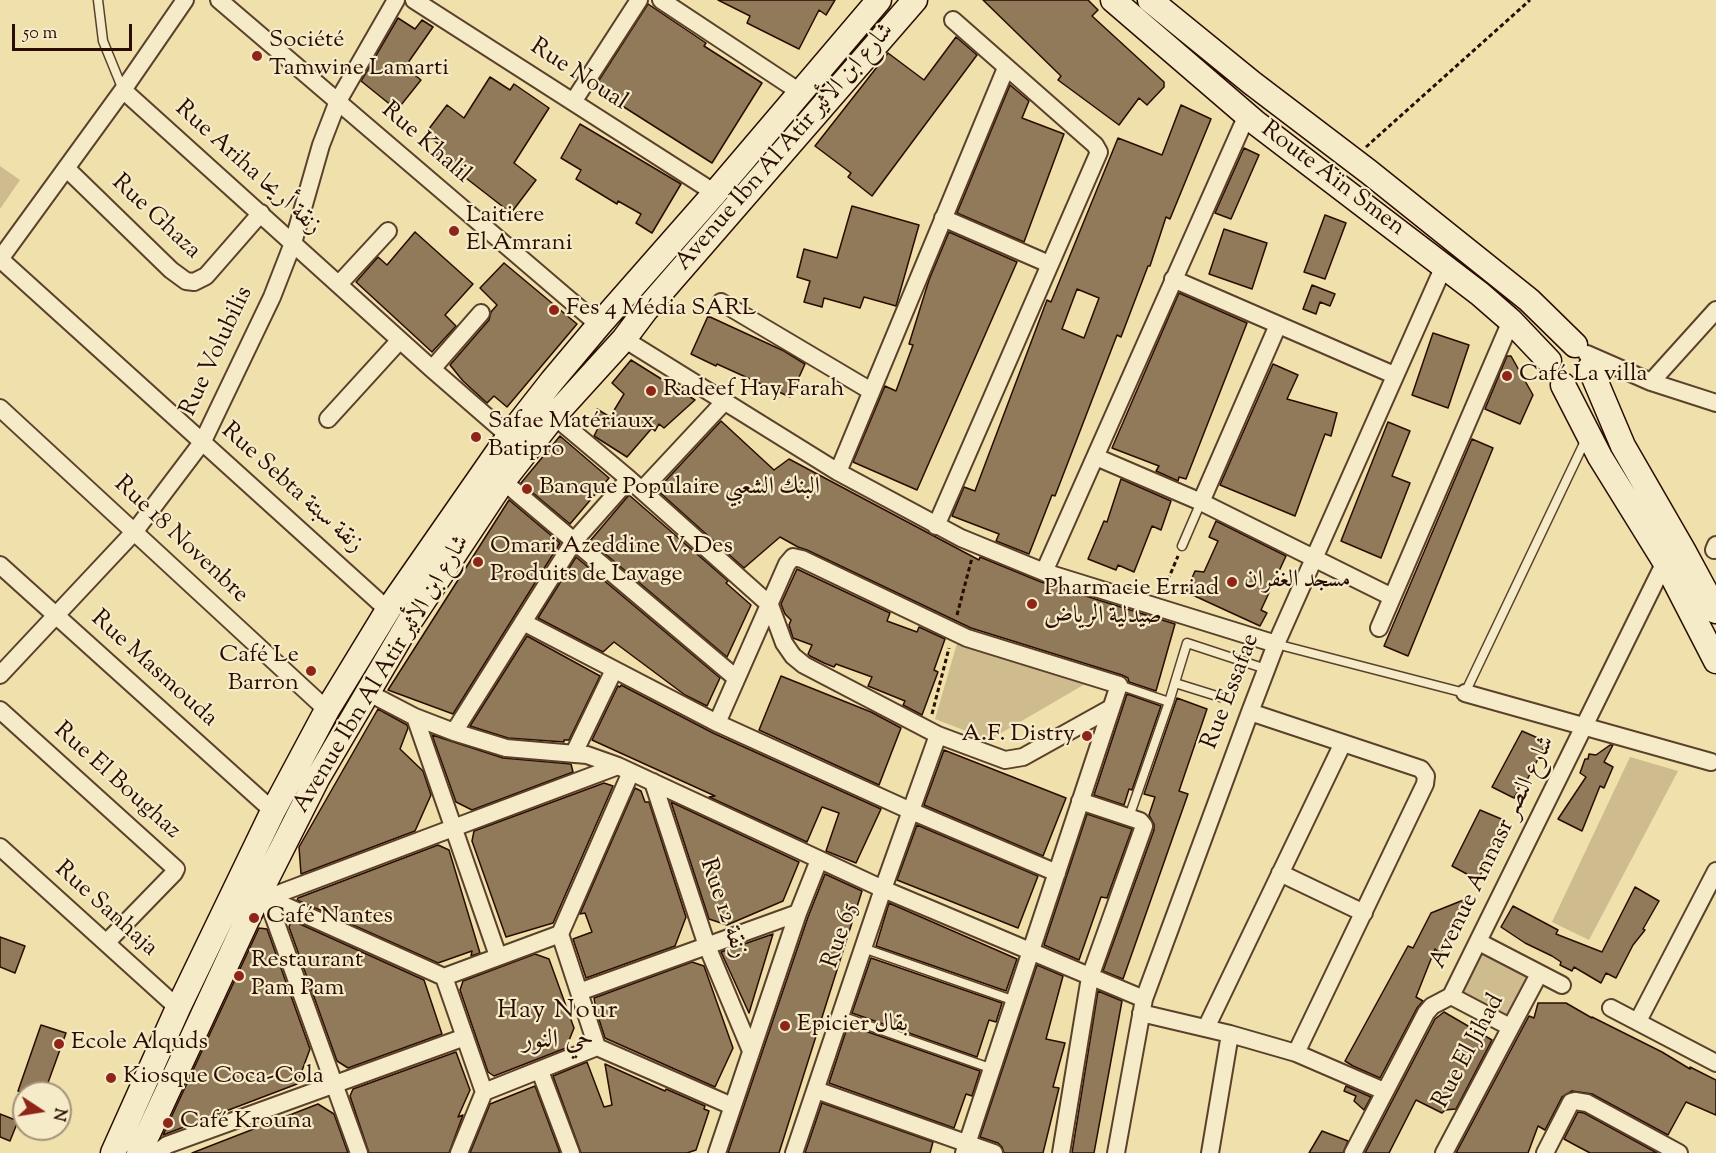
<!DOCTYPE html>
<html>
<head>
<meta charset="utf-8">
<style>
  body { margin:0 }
  #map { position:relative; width:1716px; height:1153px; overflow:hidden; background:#efe0ac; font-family:"Sorts Mill Goudy",serif }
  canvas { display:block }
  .north { position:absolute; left:12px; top:1081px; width:60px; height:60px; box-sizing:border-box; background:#f5ebc9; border:2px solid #a49279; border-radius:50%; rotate:102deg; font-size:16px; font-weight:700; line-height:24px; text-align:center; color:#2a0c00 }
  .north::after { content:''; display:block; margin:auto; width:21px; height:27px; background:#8f2418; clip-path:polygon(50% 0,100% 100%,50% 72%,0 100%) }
  .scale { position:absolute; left:12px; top:24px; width:120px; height:27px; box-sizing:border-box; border:3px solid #2a0c00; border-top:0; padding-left:8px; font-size:18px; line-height:21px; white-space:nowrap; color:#2a0c00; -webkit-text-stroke:4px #f5ebc9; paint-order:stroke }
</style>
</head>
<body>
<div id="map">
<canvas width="1716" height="1153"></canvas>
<div class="north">N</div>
<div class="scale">50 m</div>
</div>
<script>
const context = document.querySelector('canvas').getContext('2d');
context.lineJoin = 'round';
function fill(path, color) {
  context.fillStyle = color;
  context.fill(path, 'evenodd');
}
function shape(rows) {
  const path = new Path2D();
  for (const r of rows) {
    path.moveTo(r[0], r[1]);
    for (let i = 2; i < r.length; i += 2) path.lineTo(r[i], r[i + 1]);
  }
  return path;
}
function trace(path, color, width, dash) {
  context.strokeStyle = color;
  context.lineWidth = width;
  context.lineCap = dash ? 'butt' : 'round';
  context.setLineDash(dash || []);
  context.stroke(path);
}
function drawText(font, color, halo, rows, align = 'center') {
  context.font = font + ' "Sorts Mill Goudy",Amiri,serif';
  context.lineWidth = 4.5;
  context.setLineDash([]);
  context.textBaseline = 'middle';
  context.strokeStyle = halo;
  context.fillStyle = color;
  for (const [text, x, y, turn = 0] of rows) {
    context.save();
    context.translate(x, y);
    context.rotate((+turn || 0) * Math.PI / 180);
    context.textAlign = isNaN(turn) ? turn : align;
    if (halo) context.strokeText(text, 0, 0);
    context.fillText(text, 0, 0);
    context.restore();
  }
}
const green = shape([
  [0,166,20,180,0,209],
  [958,640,1085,684,989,740,935,719],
  [1630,757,1678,771,1589,940,1552,922],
  [1483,951,1528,975,1507,1016,1462,992]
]);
const building = shape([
  [718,0,835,0,826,15,819,10,799,49,747,23,750,16,718,0],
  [983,0,1088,0,1098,10,1092,16,1164,82,1164,87,1147,105,1139,98,1119,125,1058,80,1061,76,983,0],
  [648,4,706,43,704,46,762,83,712,163,594,88,648,4],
  [398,18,415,29,422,20,433,27,405,67,421,80,397,110,361,81,398,18],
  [956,37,977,55,872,196,848,177,851,173,815,146,888,53,924,80,956,37],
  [490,77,510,90,514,84,549,108,514,163,536,180,511,213,435,154,441,146,425,134,447,105,464,118,490,77],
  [1010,85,1029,101,1022,118,1064,134,1024,242,957,213,1010,85],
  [1181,105,1211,119,1170,219,1166,217,1150,266,1148,266,1121,337,1117,335,1055,496,1052,495,1029,554,996,541,999,534,952,516,964,487,975,491,1047,300,1051,302,1118,138,1162,155,1181,105],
  [1077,289,1099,298,1084,338,1062,329,1077,289],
  [580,124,681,184,652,233,636,223,641,214,618,201,617,204,576,179,581,170,561,158,580,124],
  [1244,148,1259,155,1231,219,1215,213,1244,148],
  [852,206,919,225,896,306,864,297,860,308,824,298,822,307,804,302,810,281,797,277,804,249,837,258,852,206],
  [1325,215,1346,223,1325,279,1304,272,1325,215],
  [1224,229,1267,243,1252,289,1209,274,1224,229],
  [415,232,473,284,445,315,456,326,432,352,356,282,378,257,387,265,415,232],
  [949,232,1017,262,917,490,853,462,885,386,896,391,913,345,909,344,929,280,949,232],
  [504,263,577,324,507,407,494,396,487,403,463,381,450,365,489,320,491,312,497,305,480,288,504,263],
  [1312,285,1335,294,1330,306,1320,302,1316,314,1303,309,1312,285],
  [1179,293,1247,323,1186,479,1179,477,1178,481,1156,471,1159,466,1112,448,1179,293],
  [708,316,784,351,805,364,790,397,717,364,716,366,691,354,708,316],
  [1433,333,1469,345,1448,408,1412,395,1433,333],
  [1507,356,1511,356,1533,395,1520,424,1485,409,1507,356],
  [631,360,695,400,664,428,659,424,655,431,652,428,627,457,594,436,598,428,589,423,597,409,610,417,624,394,612,383,631,360],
  [1273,364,1298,375,1287,399,1337,413,1331,436,1325,434,1295,516,1220,485,1273,364],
  [721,421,774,470,789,459,979,560,980,557,1041,582,1175,624,1156,691,1129,682,1128,678,1122,675,971,628,807,550,798,547,780,537,744,568,657,490,721,421],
  [1388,422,1410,431,1392,476,1410,483,1381,558,1341,541,1388,422],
  [560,436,609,478,570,524,521,483,560,436],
  [1472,439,1493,448,1408,656,1384,646,1472,439],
  [1121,479,1171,501,1161,530,1152,526,1134,572,1118,565,1116,570,1088,559,1104,521,1107,522,1121,479],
  [629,495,728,581,726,583,751,605,727,657,590,541,629,495],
  [509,500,560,543,453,714,388,690,509,500],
  [1216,521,1286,556,1261,610,1267,613,1260,626,1186,592,1195,571,1204,572,1218,541,1209,537,1216,521],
  [576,557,720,678,707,706,685,695,614,642,603,652,538,618,576,557],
  [797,569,890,613,887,621,917,632,919,627,945,639,934,670,938,672,922,715,903,705,905,701,868,686,872,677,836,664,834,667,824,663,810,656,808,654,812,645,793,638,789,625,791,620,785,614,781,604,797,569],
  [527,636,600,676,569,740,564,740,564,742,508,738,470,726,527,636],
  [781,676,871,712,901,728,879,785,759,730,781,676],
  [621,685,713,733,881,809,856,863,826,851,839,813,822,807,807,842,709,797,715,796,592,740,618,686,620,687,621,685],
  [1127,694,1161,706,1132,790,1129,789,1124,805,1094,795,1127,694],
  [1177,698,1207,709,1179,791,1188,794,1123,979,1103,971,1154,830,1154,824,1149,815,1155,797,1144,794,1177,698],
  [378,709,407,725,408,728,400,749,423,771,431,795,415,831,301,874,299,847,378,709],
  [1522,731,1547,742,1527,780,1525,779,1514,798,1492,787,1522,731],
  [432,735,503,758,571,764,573,772,472,810,456,802,432,735],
  [1610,745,1613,745,1604,762,1613,767,1604,788,1600,786,1582,831,1558,819,1586,777,1580,773,1585,759,1588,759,1589,754,1596,755,1610,745],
  [944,750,1066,798,1043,856,924,805,944,750],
  [604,783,613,786,553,923,506,937,472,841,474,831,604,783],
  [635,788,641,791,645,802,649,802,686,917,675,946,586,978,573,939,592,932,585,913,580,914,635,788],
  [671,802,799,862,783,901,727,925,709,919,671,802],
  [1480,810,1506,821,1478,880,1452,866,1480,810],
  [1087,814,1132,829,1107,898,1101,897,1079,960,1044,945,1087,814],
  [917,825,1038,876,1018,928,897,880,917,825],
  [438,845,449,850,480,953,471,956,472,951,438,963,297,900,298,898,438,845],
  [825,874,862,891,779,1153,728,1153,808,917,825,874],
  [1635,887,1659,901,1643,929,1645,930,1633,945,1616,978,1606,973,1601,983,1574,967,1572,971,1560,965,1561,962,1552,956,1525,943,1501,927,1513,906,1558,930,1556,934,1602,952,1635,887],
  [1466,899,1459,910,1463,912,1456,926,1440,954,1435,949,1416,997,1423,1001,1417,1008,1380,1078,1353,1066,1345,1061,1408,946,1413,948,1431,913,1466,899],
  [889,903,1017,959,1006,991,876,946,889,903],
  [291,920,424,980,442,1034,348,1068,337,1061,289,927,291,920],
  [259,928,267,929,310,1049,297,1084,163,1135,259,928],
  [773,934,749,1013,721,952,773,934],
  [0,937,25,946,15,973,0,967,0,937],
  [535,954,549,959,574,1028,566,1048,494,1076,488,1072,460,990,463,981,535,954],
  [871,958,1002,1003,996,1022,989,1020,977,1057,852,1013,871,958],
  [692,962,704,966,733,1048,715,1087,605,1038,596,1010,594,998,692,962],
  [1037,965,1063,976,1046,1039,1065,1043,1053,1087,1059,1088,1043,1153,1004,1153,1002,1147,998,1143,980,1137,1037,965],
  [1098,991,1122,1001,1094,1153,1072,1153,1098,991],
  [1538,1003,1566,1003,1592,1018,1592,1017,1662,1052,1690,1069,1690,1067,1716,1080,1716,1115,1686,1102,1668,1135,1592,1094,1572,1091,1562,1097,1545,1130,1538,1126,1528,1153,1456,1153,1529,1016,1534,1018,1538,1003],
  [1444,1012,1492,1040,1456,1109,1445,1110,1442,1113,1416,1100,1389,1153,1365,1153,1435,1019,1444,1012],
  [41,1025,66,1033,45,1091,37,1088,35,1093,25,1093,18,1091,41,1025],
  [848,1025,980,1071,972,1096,966,1094,954,1128,829,1083,848,1025],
  [456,1052,470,1090,458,1117,463,1115,449,1153,369,1153,350,1096,353,1089,456,1052],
  [587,1062,604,1107,612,1105,605,1064,665,1091,666,1089,705,1106,704,1109,709,1111,696,1150,687,1153,581,1153,553,1076,587,1062],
  [535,1086,560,1153,470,1153,490,1104,535,1086],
  [1346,1086,1371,1097,1364,1110,1354,1101,1356,1096,1344,1091,1346,1086],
  [822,1103,933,1142,930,1153,805,1153,822,1103],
  [318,1104,334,1114,348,1153,192,1153,318,1104],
  [1578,1112,1584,1113,1657,1153,1590,1153,1575,1145,1564,1139,1578,1112],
  [0,1114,18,1121,10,1141,0,1137,0,1114],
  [1322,1131,1348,1141,1343,1153,1309,1153,1322,1131]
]);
const path = shape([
  [1366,147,1530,0],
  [1162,594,1178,556],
  [957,615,972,558],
  [932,714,949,648]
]);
const lane = shape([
  [98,0,103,41,123,90],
  [1182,546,1201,502],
  [1276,644,1465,693,1586,439],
  [1175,683,1220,697],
  [1119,685,1169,702,1129,817],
  [1169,702,1187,643,1266,669],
  [863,948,1015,1001],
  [841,1016,993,1069]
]);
const street = shape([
  [219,0,599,325],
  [414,0,715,193],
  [661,0,800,92],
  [123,90,432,369,509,436],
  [573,102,639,0],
  [66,168,171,270,186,281,194,282,206,276,261,213],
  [943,218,1049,264],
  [0,259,388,610],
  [0,259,123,90,185,0],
  [1173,279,1394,375],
  [339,284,388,231],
  [721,302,871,391],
  [624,339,838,472,961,538,1044,572,1276,644],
  [1587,354,1651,382,1716,403],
  [432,369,481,313],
  [1651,382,1716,310],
  [0,408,327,710],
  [554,416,629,479,770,605,784,643,793,656,804,665,938,735,1005,760,1023,757,1111,708],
  [328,419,400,340],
  [1096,457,1201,502,1392,597],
  [838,472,1006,68],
  [503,481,736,678],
  [642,490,725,401],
  [1201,502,1278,325],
  [936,526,1099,152,1095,145,953,20],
  [1714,550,1716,545],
  [0,565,273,811],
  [1044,572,1247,115],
  [523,622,717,723,911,811,1057,873],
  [1379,628,1511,321],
  [0,675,135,531,203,441,272,297,293,243,321,145,338,101,396,0],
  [367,692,415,717,454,732,506,748,587,755,618,766,883,889,1144,999],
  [1465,693,1711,762],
  [0,710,176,869,174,873,106,943],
  [1250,712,1421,769,1426,776,1425,784,1296,1053],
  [415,717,498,956],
  [717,723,787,564,793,557,802,559,967,638,1119,685,964,1153],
  [454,732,574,541,629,479],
  [574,753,614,670],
  [653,782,707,946,751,1051],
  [0,847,178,1008],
  [1280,873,1364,913],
  [261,895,444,977,560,934],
  [1479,942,1562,985],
  [444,977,484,1092,459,1153],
  [579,992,798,913],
  [1451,996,1510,1027],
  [1611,1008,1716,1063],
  [1141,1013,1230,1034,1296,1053,1384,1091],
  [1638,1021,1716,871],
  [1206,1028,1343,743],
  [597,1047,560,934,631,772],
  [540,1071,571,1153],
  [816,1090,994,1153],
  [484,1092,597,1047,732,1106],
  [156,1153,167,1145,465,1037],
  [359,1153,267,898,618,766],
  [717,1153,798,913,819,860],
  [794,1153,883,889,938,735],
  [1061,1153,1090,977,1144,826,1140,821,1080,801],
  [1116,1153,1144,999,1250,712,1276,644,1444,266],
  [1210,1153,1230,1034],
  [1353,1153,1426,1013,1432,1006,1451,996,1665,562],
  [1444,1153,1539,974],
  [1545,1153,1568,1108,1571,1102,1575,1101,1587,1103,1679,1153]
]);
const secondary = shape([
  [1113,0,1256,123,1480,294,1511,321,1549,361],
  [1150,0,1252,83,1369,172,1529,300,1575,345],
  [1590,368,1623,446,1683,550,1716,611],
  [1563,385,1600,457,1665,562,1716,661],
  [113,1153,178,1008,273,811,327,710,388,610,509,436,552,381,599,325,715,193,879,0],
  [139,1153,259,894,317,779,408,624,503,481,554,416,624,339,645,311,915,0]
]);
const markers = [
  [257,56,6,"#8f2418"],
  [454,231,6,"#8f2418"],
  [554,310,6,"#8f2418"],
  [1507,376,6,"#8f2418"],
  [651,391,6,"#8f2418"],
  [476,437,6,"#8f2418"],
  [527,489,6,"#8f2418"],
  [478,562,6,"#8f2418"],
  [1232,582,6,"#8f2418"],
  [1032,604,6,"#8f2418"],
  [311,671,6,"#8f2418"],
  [1087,736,6,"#8f2418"],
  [254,918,6,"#8f2418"],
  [239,976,6,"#8f2418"],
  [785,1026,6,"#8f2418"],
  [59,1044,6,"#8f2418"],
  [111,1078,6,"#8f2418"],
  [168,1123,6,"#8f2418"]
];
const poiNames = [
  ["Société",269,42],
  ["Tamwine Lamarti",269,70],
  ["Laitiere",466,217],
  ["El Amrani",466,245],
  ["Fes 4 Média SARL",566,310],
  ["Café La villa",1519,376],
  ["Radeef Hay Farah",663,391],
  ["Safae Matériaux",488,423],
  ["Batipro",488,451],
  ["Banque Populaire البنك الشعبي",539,489],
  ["Omari Azeddine V. Des",490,548],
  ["Produits de Lavage",490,576],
  ["مسجد الغفران",1244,582],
  ["Pharmacie Erriad",1044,590],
  ["صيدلية الرياض",1044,618],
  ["Café Le",299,657,"right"],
  ["Barron",299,685,"right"],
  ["A.F. Distry",1075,736,"right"],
  ["Café Nantes",266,918],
  ["Restaurant",251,962],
  ["Pam Pam",251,990],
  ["Epicier بقال",797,1026],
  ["Ecole Alquds",71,1044],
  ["Kiosque Coca-Cola",123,1078],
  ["Café Krouna",180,1123]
];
const streetNames = [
  ["Rue Noual",578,76,33],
  ["Rue Khalil",425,144,41],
  ["Avenue Ibn Al Atir شارع ابن الأثير",786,148,-49],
  ["Rue Ariha زنقة أريحا",247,169,42],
  ["Route Aïn Smen",1332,180,37],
  ["Rue Ghaza",155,218,43],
  ["Rue Volubilis",218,352,-65],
  ["Rue Sebta زنقة سبتة",291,489,42],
  ["Rue 18 Novenbre",180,541,43],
  ["Rue Masmouda",153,670,42],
  ["Avenue Ibn Al Atir شارع ابن الأثير",383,675,-59],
  ["Rue Essafae",1232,692,-69],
  ["Rue El Boughaz",116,782,42],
  ["Avenue Annasr شارع النصر",1494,853,-64],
  ["Rue 12 زنقة",722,909,71],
  ["Rue Sanhaja",105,910,42],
  ["Rue 65",842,936,-71],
  ["Rue El Jihad",1470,1052,-62]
];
const neighbourhoodNames = [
  ["Hay Nour",558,1013],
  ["حي النور",558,1043]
];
fill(green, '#cebc8f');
fill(building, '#907a59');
trace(building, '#2a0c00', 1.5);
trace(lane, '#5b412b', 11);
trace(street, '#5b412b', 20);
trace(secondary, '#2a0c00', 27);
trace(path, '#2a0c00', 3, [4.5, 3]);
trace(lane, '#f5ebc9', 8);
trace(street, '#f5ebc9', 16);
trace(secondary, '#f5ebc9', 24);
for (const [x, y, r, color] of markers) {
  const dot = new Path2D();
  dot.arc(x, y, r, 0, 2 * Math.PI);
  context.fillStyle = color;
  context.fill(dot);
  trace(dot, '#f5ebc9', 2);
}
drawText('24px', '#2a0c00', '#f5ebc9', poiNames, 'left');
drawText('24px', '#2a0c00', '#f5ebc9', streetNames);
context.letterSpacing = '1.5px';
drawText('26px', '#2a0c00', '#f5ebc9', neighbourhoodNames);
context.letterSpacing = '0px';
</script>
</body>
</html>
